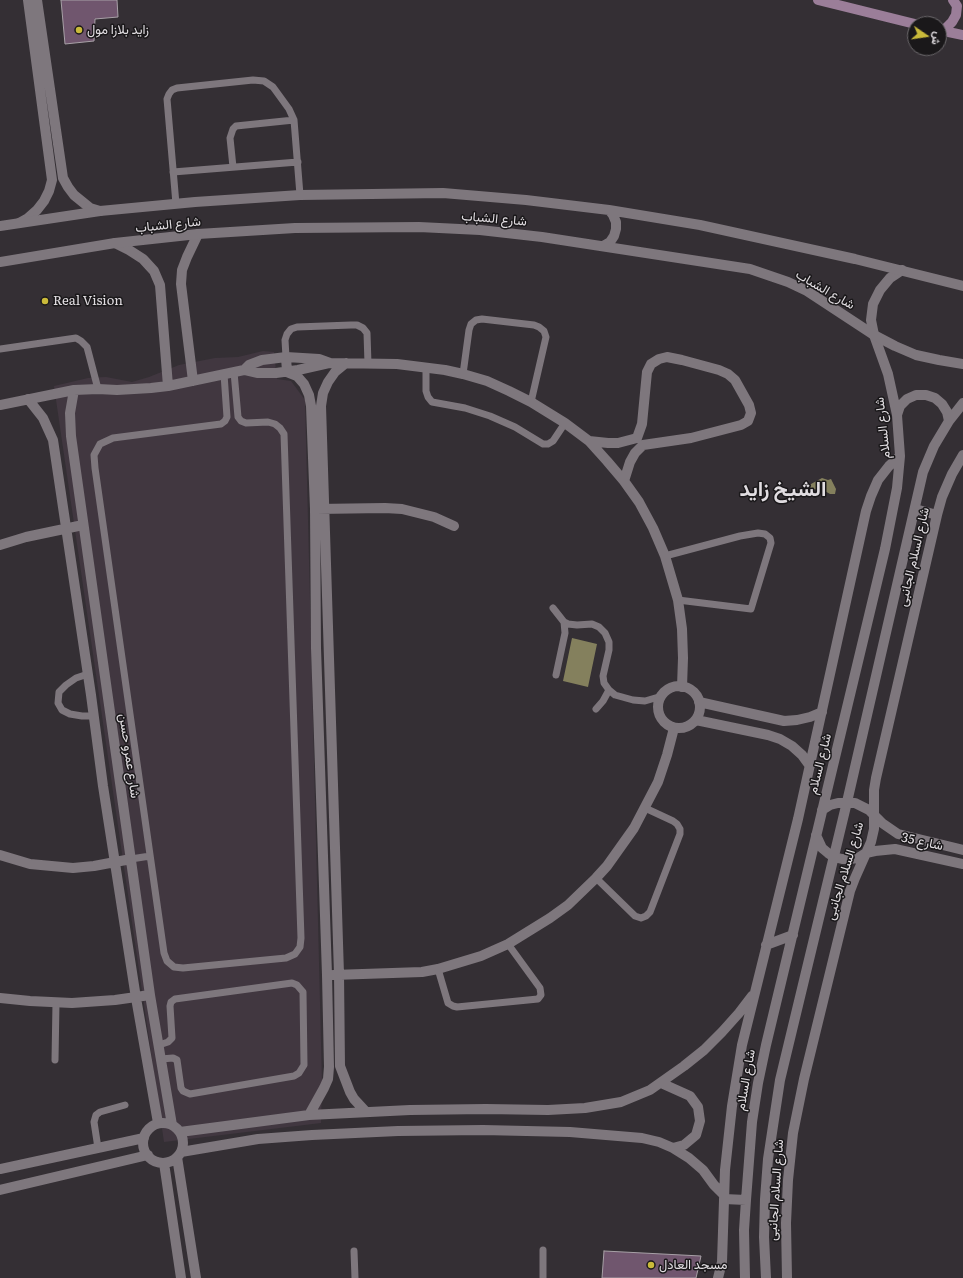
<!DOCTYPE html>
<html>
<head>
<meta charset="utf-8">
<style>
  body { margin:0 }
  #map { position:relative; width:963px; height:1278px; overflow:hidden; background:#342f34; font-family:Literata,Vazirmatn,serif }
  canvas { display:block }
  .north { position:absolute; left:907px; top:16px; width:40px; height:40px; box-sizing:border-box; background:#1a181a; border:1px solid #6a676a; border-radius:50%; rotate:103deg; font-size:11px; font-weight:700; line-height:16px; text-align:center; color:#e1dde1 }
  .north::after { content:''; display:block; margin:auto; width:14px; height:18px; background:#caba3a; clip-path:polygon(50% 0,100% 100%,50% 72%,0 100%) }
</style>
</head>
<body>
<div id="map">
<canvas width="963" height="1278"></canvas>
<div class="north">ش</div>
</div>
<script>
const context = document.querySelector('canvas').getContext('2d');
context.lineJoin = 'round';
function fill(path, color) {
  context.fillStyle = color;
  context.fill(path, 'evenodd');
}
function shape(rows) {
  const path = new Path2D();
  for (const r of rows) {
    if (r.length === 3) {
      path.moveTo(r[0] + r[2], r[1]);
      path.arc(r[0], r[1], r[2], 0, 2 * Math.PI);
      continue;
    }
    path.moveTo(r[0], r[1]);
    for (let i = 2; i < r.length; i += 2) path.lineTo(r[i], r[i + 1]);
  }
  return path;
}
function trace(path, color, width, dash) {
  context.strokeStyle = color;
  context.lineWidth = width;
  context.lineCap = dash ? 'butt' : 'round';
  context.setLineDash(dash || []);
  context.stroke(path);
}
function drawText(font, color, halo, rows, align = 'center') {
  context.font = font + ' Literata,Vazirmatn,serif';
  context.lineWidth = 3;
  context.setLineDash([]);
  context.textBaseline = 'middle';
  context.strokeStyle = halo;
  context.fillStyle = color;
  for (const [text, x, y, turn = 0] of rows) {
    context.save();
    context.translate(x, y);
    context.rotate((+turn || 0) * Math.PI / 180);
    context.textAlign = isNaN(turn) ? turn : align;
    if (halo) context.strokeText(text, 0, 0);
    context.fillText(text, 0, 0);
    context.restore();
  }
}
const built = shape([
  [263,351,274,352,277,379,291,381,305,400,322,1083,321,1123,164,1142,54,386,88,378,106,377,132,382,149,377,179,365,215,358,238,357]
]);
const water = shape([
  [822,478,828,480,831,479,836,489,835,494,830,494,823,490,811,489,810,486,811,484],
  [572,638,597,644,588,687,563,681]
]);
const building = shape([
  [61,0,117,0,118,17,95,19,94,41,65,44,61,0],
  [604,1251,701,1256,696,1278,602,1278,604,1251]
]);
const service = shape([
  [233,167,230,138,233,129,236,126,294,120],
  [173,172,298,162],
  [176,204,167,99,169,94,172,90,177,88,253,80,264,81,273,87,289,109,294,120,300,195],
  [0,349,76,338,81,341,87,347,98,389],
  [286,357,285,340,287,334,291,329,297,327,351,325,357,325,363,328,367,333,368,364],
  [426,367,426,391,428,397,432,402,465,408,490,416,515,427,543,444,548,444,553,441,565,423],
  [224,374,227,417,225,421,221,424,113,438,100,444,94,455,95,468,164,953,167,961,174,967,183,968,286,958,295,954,300,947,301,938,284,434,280,428,275,424,268,422,246,423,241,421,238,417,234,372],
  [463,374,469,330,471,324,476,320,482,319,534,325,539,327,544,331,546,337,531,402],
  [665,556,740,536,758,533,765,534,770,538,771,543,751,609,678,600],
  [553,608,564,622,568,624,577,625,592,624,599,627,605,633,609,642,609,650,603,676,604,683,609,690,615,695,633,700,645,701,662,696],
  [88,674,76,678,66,685,59,692,58,703,62,710,70,714,82,716,93,716],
  [556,675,565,633,564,622],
  [596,709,603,701,609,690],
  [131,859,150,856],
  [596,878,635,916,641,918,646,916,650,912,680,834,680,829,677,824,673,821,645,808],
  [438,969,448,1003,453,1006,457,1007,538,999,541,995,540,988,508,944],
  [159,1045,168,1042,172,1038,170,1006,171,1002,175,999,292,983,297,985,303,992,304,1065,299,1073,294,1076,190,1094,183,1091,181,1088,177,1060,173,1058,161,1059],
  [55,1060,56,1003],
  [98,1148,94,1122,96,1115,100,1112,125,1105],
  [354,1251,355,1278],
  [543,1278,543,1250]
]);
const minor = shape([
  [37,0,63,178,68,187,74,195,90,208,100,211],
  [19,223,28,218,37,210,44,201,49,191,52,180,28,0],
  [115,243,129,250,143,259,154,271,160,285,168,386],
  [286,357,287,372,297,376,304,384,309,395,311,406,315,509,316,648,327,975,329,1067,328,1079,324,1088,309,1115],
  [346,363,335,372,328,382,323,393,321,406,339,974,340,1066,350,1092,354,1099,366,1112],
  [244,370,249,365,262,360,286,357,319,359,330,363,397,364,445,370,463,374,487,381,509,391,531,402,565,423,589,441,607,461,624,481,639,502,653,528,665,556,678,600,682,629,683,658,682,687],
  [193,381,181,284,182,270,187,257,198,234],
  [74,390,70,413,71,436,150,995,172,1125],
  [28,399,43,418,53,440,91,695,103,786,136,998,158,1123],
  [0,405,74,390,98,389,117,390,151,388,168,386,244,370,257,373,276,373,298,370,329,363],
  [897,415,900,406,907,399,916,395,926,395,935,398,942,404,947,412,949,421],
  [589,441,608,443,618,443,637,438,642,424,647,372,651,364,659,359,667,357,682,360,719,370,728,374,735,380,749,405,751,413,748,421,741,425,691,438,643,445,635,453,630,462,624,481],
  [317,509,385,508,402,509,434,517,454,526],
  [915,509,937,515],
  [0,545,26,537,83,525],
  [679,707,21],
  [699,702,784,721,797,720,810,717,822,712],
  [696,720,768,735,780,739,792,746,802,755,810,766],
  [822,810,830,805,838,803,855,803,869,810,882,823,898,834,963,850],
  [816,835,822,848,828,853,834,857,842,859,850,859,858,858,866,853,875,851,895,849,963,864],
  [0,855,30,864,73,868,94,866,131,859],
  [766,945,793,935],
  [333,975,422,972,438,969,481,956,508,944,550,918,568,905,596,878,607,866,634,828,658,782,667,755,674,728],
  [0,998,30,1001,72,1003,115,1000,150,995],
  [661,1083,690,1096,698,1107,700,1121,696,1135,684,1145,673,1148],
  [163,1143,20],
  [180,1132,309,1115,410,1110,486,1109,548,1110,585,1108,621,1102,650,1090,684,1066,704,1050,722,1032,739,1013,752,996],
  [181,1152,258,1139,312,1135,398,1131,483,1130,570,1132,642,1138,659,1142,673,1148,689,1158,703,1170,714,1185,724,1195],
  [177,1157,196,1278],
  [164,1163,181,1278],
  [0,1169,144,1138],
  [0,1190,148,1155],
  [724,1199,746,1200],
  [718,1278,722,1262,725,1170,732,1106,742,1045,798,819,866,511,871,496,878,480,889,466,900,456],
  [745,1278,744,1230,746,1200,752,1122,758,1083,766,1045,885,549,897,488,900,456,897,415,888,374,874,335,871,320,873,304,880,290,890,278,902,270],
  [766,1278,764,1237,765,1199,768,1159,780,1080,847,802,923,472,934,446,949,421,963,403],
  [787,1278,786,1223,788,1180,793,1133,804,1079,850,891,855,878,871,842,874,829,874,790,876,778,937,515,942,497,952,474,963,455]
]);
const tertiary = shape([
  [0,226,100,211,195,202,300,195,443,193,526,200,609,210,700,225,855,259,963,286],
  [603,246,610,242,614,236,616,229,616,222,613,215,609,210],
  [0,262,115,243,198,234,295,228,419,227,480,230,542,237,750,269,788,282,807,291,874,335,895,346,916,355,939,360,963,364]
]);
const secondary = shape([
  [818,0,915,24],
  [939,30,963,35],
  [943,31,952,22,956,15,957,6,953,0]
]);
const markers = [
  [79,30,4,"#caba3a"],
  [45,301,4,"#caba3a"],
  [651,1265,4,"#caba3a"]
];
const poiNames = [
  ["زايد بلازا مول",87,30],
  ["Real Vision",53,301],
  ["مسجد العادل",659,1265]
];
const streetNames = [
  ["شارع الشباب",494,219,5],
  ["شارع الشباب",168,225,-6],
  ["شارع الشباب",825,290,30],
  ["شارع السلام",883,428,-96],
  ["شارع السلام الجانبى",914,557,-77],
  ["شارع عمرو حسن",129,756,82],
  ["شارع السلام",820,764,-76],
  ["شارع 35",922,842,12],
  ["شارع السلام الجانبى",845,871,-73],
  ["شارع السلام",746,1080,-80],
  ["شارع السلام الجانبى",776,1190,-86]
];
const townNames = [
  ["الشيخ زايد",783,490]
];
fill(built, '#413740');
fill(water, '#84805d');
fill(building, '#70566e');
trace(building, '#a8a1a7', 1);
trace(service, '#7e777d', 7);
trace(minor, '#7e777d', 10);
trace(tertiary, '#7e777d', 10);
trace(secondary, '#9b7e99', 10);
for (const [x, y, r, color] of markers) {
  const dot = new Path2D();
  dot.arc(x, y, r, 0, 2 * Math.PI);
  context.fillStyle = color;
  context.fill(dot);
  trace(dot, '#1a181a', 1.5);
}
drawText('13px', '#e1dde1', '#1a181a', poiNames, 'left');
drawText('13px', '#e1dde1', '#1a181a', streetNames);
drawText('bold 21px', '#e1dde1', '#1a181a', townNames);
</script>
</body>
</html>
